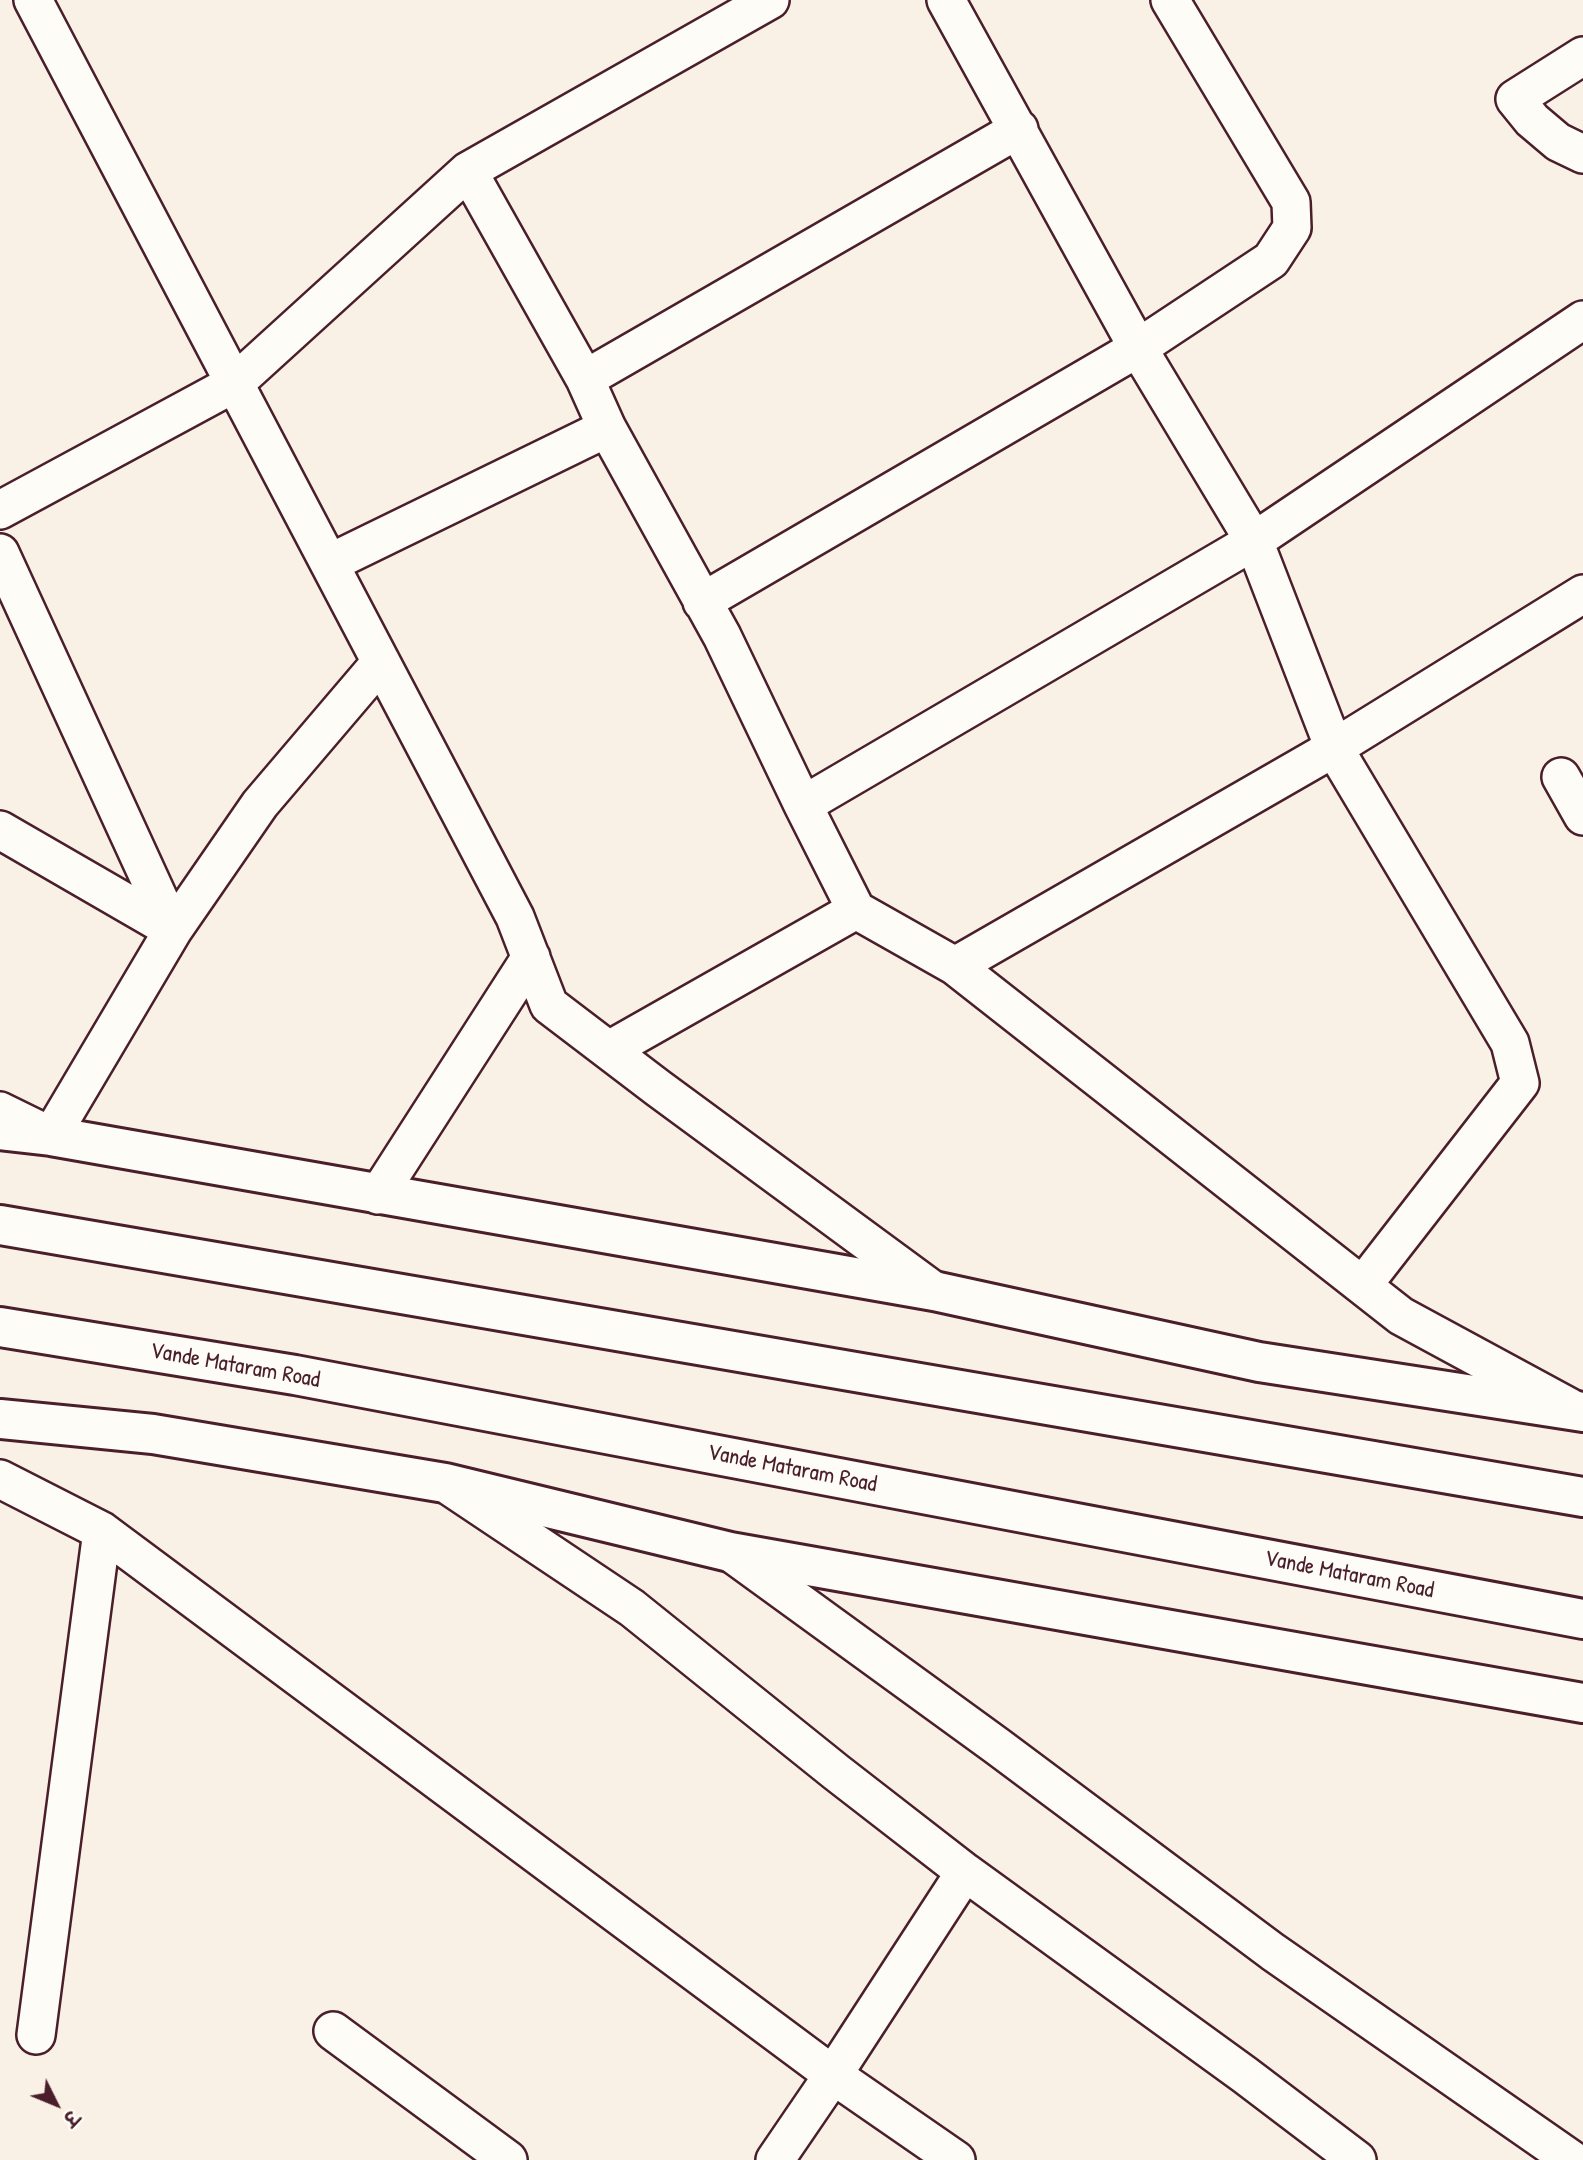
<!DOCTYPE html>
<html>
<head>
<meta charset="utf-8">
<style>
  body { margin:0 }
  #map { position:relative; width:1583px; height:2160px; overflow:hidden; background:#f9f1e5; font-family:"Patrick Hand","Playpen Sans Deva",sans-serif }
  canvas { display:block }
  .north { position:absolute; left:21px; top:2069px; width:70px; height:70px; -webkit-text-stroke:5px #fdfcf7; paint-order:stroke; rotate:133deg; font-size:19px; font-weight:700; line-height:28px; text-align:center; color:#4a1f2b }
  .north::after { content:''; display:block; margin:auto; width:24px; height:32px; background:#4a1f2b; clip-path:polygon(50% 0,100% 100%,50% 72%,0 100%) }
</style>
</head>
<body>
<div id="map">
<canvas width="1583" height="2160"></canvas>
<div class="north">उ</div>
</div>
<script>
const context = document.querySelector('canvas').getContext('2d');
context.lineJoin = 'round';
function shape(rows) {
  const path = new Path2D();
  for (const r of rows) {
    path.moveTo(r[0], r[1]);
    for (let i = 2; i < r.length; i += 2) path.lineTo(r[i], r[i + 1]);
  }
  return path;
}
function trace(path, color, width, dash) {
  context.strokeStyle = color;
  context.lineWidth = width;
  context.lineCap = dash ? 'butt' : 'round';
  context.setLineDash(dash || []);
  context.stroke(path);
}
function drawText(font, color, halo, rows, align = 'center') {
  context.font = font + ' "Patrick Hand",sans-serif';
  context.lineWidth = 5;
  context.setLineDash([]);
  context.textBaseline = 'middle';
  context.strokeStyle = halo;
  context.fillStyle = color;
  for (const [text, x, y, turn = 0] of rows) {
    context.save();
    context.translate(x, y);
    context.rotate((+turn || 0) * Math.PI / 180);
    context.textAlign = isNaN(turn) ? turn : align;
    if (halo) context.strokeText(text, 0, 0);
    context.fillText(text, 0, 0);
    context.restore();
  }
}
const street = shape([
  [33,0,515,917,549,1005,658,1088,934,1291],
  [946,0,1138,348,1254,541,1334,748,1510,1043,1520,1083,1363,1285],
  [1583,56,1515,99,1532,120,1558,142,1583,154],
  [468,171,585,379,607,428,722,636,803,805,856,910,955,966,1401,1316,1569,1407],
  [585,379,1019,129],
  [0,510,235,383,468,171,770,0],
  [0,553,173,930,51,1136,0,1111],
  [330,563,607,428],
  [702,602,1138,348,1271,260,1292,228,1291,202,1170,0],
  [1561,777,1583,816],
  [803,805,1254,541,1583,320],
  [0,830,173,930,260,804,381,662],
  [955,966,1334,748,1583,594],
  [609,1050,856,910],
  [378,1195,531,957],
  [0,1479,102,1531,833,2075,956,2160],
  [451,1487,632,1608,836,1772,965,1872,1245,2075,1357,2160],
  [730,1552,997,1746,1273,1952,1572,2160],
  [333,2031,508,2160],
  [36,2035,102,1531],
  [775,2160,833,2075,965,1872]
]);
const secondary = shape([
  [0,1130,51,1136,934,1291,1259,1362,1583,1412],
  [0,1225,1583,1497],
  [0,1327,295,1375,1583,1619],
  [0,1419,153,1434,445,1483,730,1552,1583,1703]
]);
const streetNames = [
  ["Vande Mataram Road",235,1366,10],
  ["Vande Mataram Road",792,1469,11],
  ["Vande Mataram Road",1349,1575,11]
];
trace(street, '#4a1f2b', 42);
trace(secondary, '#4a1f2b', 44);
trace(street, '#fdfcf7', 37);
trace(secondary, '#fdfcf7', 38);
drawText('23px', '#4a1f2b', '#fdfcf7', streetNames);
</script>
</body>
</html>
